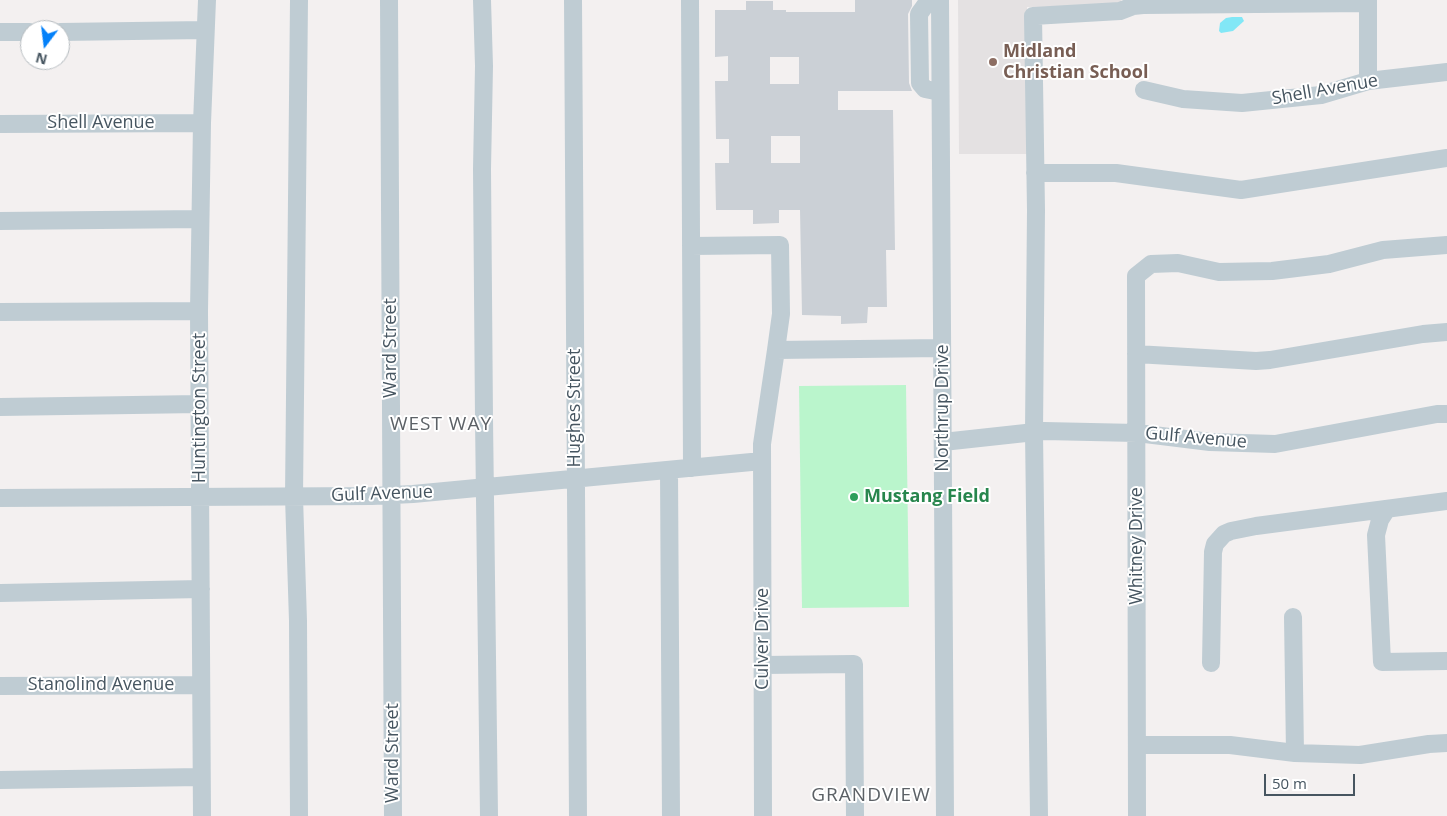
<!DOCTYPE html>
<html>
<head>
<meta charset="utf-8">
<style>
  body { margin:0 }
  #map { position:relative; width:1447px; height:816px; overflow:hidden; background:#f3f0f0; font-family:"Open Sans",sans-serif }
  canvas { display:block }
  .north { position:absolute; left:20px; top:20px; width:50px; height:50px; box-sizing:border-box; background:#fff; border:1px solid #b5bbbf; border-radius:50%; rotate:195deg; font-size:14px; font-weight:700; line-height:20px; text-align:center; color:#465560 }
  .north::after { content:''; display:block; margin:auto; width:18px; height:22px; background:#0481f9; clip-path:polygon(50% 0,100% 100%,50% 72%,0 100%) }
  .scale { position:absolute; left:1264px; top:774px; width:91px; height:22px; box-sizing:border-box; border:2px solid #465560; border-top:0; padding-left:6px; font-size:15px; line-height:18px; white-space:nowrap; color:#465560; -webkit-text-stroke:4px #fff; paint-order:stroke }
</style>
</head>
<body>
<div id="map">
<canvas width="1447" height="816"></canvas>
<div class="north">N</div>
<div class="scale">50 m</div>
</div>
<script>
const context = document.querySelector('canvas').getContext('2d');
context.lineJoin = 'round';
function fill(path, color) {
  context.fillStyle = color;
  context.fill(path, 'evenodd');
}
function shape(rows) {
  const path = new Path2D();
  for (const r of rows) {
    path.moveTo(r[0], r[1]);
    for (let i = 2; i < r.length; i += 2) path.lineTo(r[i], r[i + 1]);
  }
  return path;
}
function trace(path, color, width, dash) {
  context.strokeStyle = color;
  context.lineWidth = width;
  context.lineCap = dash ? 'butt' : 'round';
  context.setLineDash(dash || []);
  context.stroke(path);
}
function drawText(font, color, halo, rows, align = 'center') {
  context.font = font + ' "Open Sans",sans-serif';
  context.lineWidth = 4;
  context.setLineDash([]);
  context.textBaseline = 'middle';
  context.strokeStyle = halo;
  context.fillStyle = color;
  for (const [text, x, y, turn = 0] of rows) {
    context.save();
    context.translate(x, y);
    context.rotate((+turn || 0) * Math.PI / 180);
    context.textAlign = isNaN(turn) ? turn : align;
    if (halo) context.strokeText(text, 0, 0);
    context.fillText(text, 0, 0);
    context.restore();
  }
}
const education = shape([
  [958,0,1121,0,1122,6,1027,7,1028,154,959,154]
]);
const green = shape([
  [906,385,909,607,802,608,799,386]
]);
const water = shape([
  [1232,17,1242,17,1244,21,1233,31,1221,33,1219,31,1220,23,1226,18]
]);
const building = shape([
  [855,0,912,0,912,6,908,14,909,83,912,91,838,91,838,110,893,110,895,250,886,250,887,307,868,307,867,323,841,324,841,316,802,315,800,210,779,210,779,223,753,224,753,210,716,210,715,163,729,163,729,139,716,139,715,81,728,81,728,56,715,57,715,10,746,10,746,1,773,1,773,10,786,10,786,12,855,12],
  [770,57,799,57,799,84,770,84],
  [771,136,800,136,800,163,771,163]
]);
const minor = shape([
  [389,0,393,816],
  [482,0,484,66,482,169,484,419,489,816],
  [573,0,578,816],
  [690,0,692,468],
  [929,0,919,14,920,83,925,89,940,92],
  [940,0,945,816],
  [1368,0,1368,81],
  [0,32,30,32],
  [60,32,205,30],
  [1144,90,1183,99,1242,103,1321,95,1368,81,1447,72],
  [0,124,202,123],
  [1035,173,1116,173,1241,190,1447,158],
  [0,221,200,219],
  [691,246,780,245,781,314,776,350],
  [0,312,199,311],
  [1136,354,1256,361,1270,360,1423,334,1447,332],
  [0,407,199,404],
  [943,442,1044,431,1137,433,1210,442,1275,444,1437,414,1447,414],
  [669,470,671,816],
  [0,498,372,496,413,494,762,461],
  [1387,509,1380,520,1376,535,1382,662,1447,661],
  [0,593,201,589],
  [1293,617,1295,753],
  [1211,663,1213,552,1215,544,1224,534,1231,531,1256,526,1447,501],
  [763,665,854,664,855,816],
  [0,686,201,685],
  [1137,745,1230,745,1295,753,1360,755,1429,744,1447,743],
  [0,780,201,777],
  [202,816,199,311,202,123,207,0],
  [299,816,298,621,294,497,299,0],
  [763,816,762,444,776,350,942,348],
  [1039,816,1034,432,1036,210,1033,16,1120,11,1133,6,1143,5,1368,3],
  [1137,816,1136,276,1151,264,1178,263,1219,272,1272,271,1329,264,1383,250,1447,245]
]);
const markers = [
  [993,62,5,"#8d6e63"],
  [854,497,5,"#2e9e5b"]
];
const educationNames = [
  ["Midland",1003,52],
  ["Christian School",1003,73]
];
const streetNames = [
  ["Shell Avenue",1325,90,-10],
  ["Shell Avenue",101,123],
  ["Ward Street",391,348,-90],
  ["Huntington Street",200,408,-90],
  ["Hughes Street",575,408,-90],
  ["Northrup Drive",943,408,-90],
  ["Gulf Avenue",1196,438,5],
  ["Gulf Avenue",382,494,-2],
  ["Whitney Drive",1137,546,-90],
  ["Culver Drive",763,639,-90],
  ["Stanolind Avenue",101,685],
  ["Ward Street",393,753,-90]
];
const leisureNames = [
  ["Mustang Field",864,497]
];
const neighbourhoodNames = [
  ["WEST WAY",441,425],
  ["GRANDVIEW",871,796]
];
fill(education, '#e4e1e2');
fill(green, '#baf5cc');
fill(water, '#82e7f6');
fill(building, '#cbd0d6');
trace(minor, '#bfccd3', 18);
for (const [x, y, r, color] of markers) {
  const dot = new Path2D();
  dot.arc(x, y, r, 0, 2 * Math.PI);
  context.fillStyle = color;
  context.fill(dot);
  trace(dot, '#fff', 2);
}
drawText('bold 18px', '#785e54', '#fff', educationNames, 'left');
drawText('18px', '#465560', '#fff', streetNames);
drawText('bold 18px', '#27864d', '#fff', leisureNames, 'left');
context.letterSpacing = '1px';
drawText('19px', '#5c6166', '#fff', neighbourhoodNames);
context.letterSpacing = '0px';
</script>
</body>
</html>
